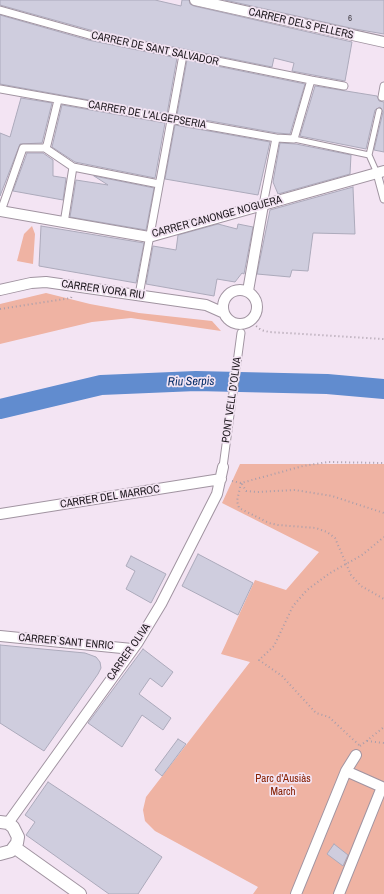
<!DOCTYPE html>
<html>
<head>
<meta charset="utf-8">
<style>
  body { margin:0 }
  canvas { display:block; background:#f3e4f3 }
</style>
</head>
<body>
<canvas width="384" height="894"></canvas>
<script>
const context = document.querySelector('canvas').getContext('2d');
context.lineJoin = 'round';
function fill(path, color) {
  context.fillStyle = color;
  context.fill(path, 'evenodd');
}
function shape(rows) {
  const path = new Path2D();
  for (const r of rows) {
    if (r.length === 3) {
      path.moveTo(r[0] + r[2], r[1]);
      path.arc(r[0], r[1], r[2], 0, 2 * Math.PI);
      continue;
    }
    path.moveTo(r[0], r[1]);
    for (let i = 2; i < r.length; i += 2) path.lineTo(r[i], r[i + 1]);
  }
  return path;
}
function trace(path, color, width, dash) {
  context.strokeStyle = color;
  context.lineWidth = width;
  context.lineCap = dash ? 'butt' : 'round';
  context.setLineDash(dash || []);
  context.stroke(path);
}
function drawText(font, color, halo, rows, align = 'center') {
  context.font = font + ' "Archivo Narrow",sans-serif';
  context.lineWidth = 3.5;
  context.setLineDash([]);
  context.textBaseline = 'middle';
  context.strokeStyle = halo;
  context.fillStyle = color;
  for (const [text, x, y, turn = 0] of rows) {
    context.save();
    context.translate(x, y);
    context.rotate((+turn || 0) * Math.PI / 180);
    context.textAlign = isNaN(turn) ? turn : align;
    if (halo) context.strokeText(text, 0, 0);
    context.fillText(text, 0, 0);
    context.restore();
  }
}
const green = shape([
  [32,226,35,234,33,264,17,261,24,234],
  [46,293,90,304,139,313,212,321,221,331,131,318,92,322,0,344,0,304],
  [240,464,384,464,384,894,253,894,258,887,155,831,145,821,143,810,146,797,250,662,221,654,255,580,286,590,319,552,222,503]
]);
const river = shape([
  [0,409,101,385,196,381,327,384,384,389]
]);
const building = shape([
  [0,0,155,0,181,6,182,0,189,0,190,4,194,6,352,42,345,81,292,71,294,63,274,58,272,67,90,30,0,5,0,0],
  [225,0,384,0,384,34,355,29,225,0],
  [0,15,88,40,177,58,167,114,0,84,0,15],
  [187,60,305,84,290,134,277,133,177,115,187,60],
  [315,86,377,96,379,101,384,102,384,152,374,150,383,112,380,107,375,110,366,149,300,136,315,86],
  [21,98,52,103,42,143,20,144,0,196,0,133,10,137,21,98],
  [62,105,165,123,155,178,75,162,52,147,62,105],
  [175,125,270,142,258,195,165,179,175,125],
  [280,143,296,144,351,155,350,174,278,194,273,182,280,143],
  [27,153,43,153,53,160,53,176,66,178,63,200,13,191,27,153],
  [94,176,154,188,146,230,70,217,76,180,108,185,94,176],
  [353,187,355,234,313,233,308,271,292,270,290,277,257,274,270,210,353,187],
  [218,224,237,229,238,224,253,227,244,274,242,273,235,282,217,279,214,296,146,284,153,246,176,250,178,235,218,224],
  [41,226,144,243,136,283,39,266,41,226],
  [198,554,253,583,238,615,182,586,198,554],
  [131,556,166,574,151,603,126,589,135,571,126,566,131,556],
  [0,645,85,653,96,657,100,662,101,668,98,674,44,751,0,723,0,645],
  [143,649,173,672,162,687,150,678,139,694,171,718,163,730,142,715,122,747,88,723,143,649],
  [178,739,186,744,162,776,155,770,178,739],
  [48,782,162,857,138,894,109,894,26,835,35,822,25,815,48,782],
  [334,844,348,855,343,866,327,854,334,844]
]);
const path = shape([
  [0,309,71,298,72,296],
  [250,321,261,330,269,332,384,339],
  [232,481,241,483,303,466,328,462,384,463],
  [241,483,237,501,239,508,269,523,278,525,316,528,327,532,335,538,351,575,361,586,384,599],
  [242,484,246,491,257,492,295,490,332,496,384,513],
  [367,741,384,743],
  [359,745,329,717,316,713,282,676,259,660,274,646,293,606,307,590,330,573,362,555,384,537],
  [360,746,384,727]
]);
const service = shape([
  [294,139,369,155],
  [377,173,369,155,379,111]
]);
const pedestrian = shape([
  [0,10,89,35,311,80],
  [0,89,276,138,294,139,311,80,344,86],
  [382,97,384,86],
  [45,148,73,167,159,184],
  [377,173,384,199],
  [263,205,276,138],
  [1,211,23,148,45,148,47,145,58,100],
  [64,223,73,167],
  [139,295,183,55],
  [223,467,241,333]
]);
const minor = shape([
  [195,0,384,42],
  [0,211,149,237,384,171],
  [0,290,31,283,46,282,206,305,224,313],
  [240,307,17],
  [248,291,263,205],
  [0,514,221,479],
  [0,636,132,649],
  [8,823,138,642,161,604,217,494,223,467],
  [296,894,346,771,356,755],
  [339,894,382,787,346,771]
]);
const tertiary = shape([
  [0,822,8,823,13,827,18,837,17,843,11,851,0,854],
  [14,847,80,894]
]);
const numberNames = [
  ["6",350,19]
];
const streetNames = [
  ["CARRER DELS PELLERS",301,24,13],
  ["CARRER DE SANT SALVADOR",155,49,12],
  ["CARRER DE L'ALGEPSERIA",147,115,10],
  ["CARRER CANONGE NOGUERA",217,217,-15],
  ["CARRER VORA RIU",103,290,8],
  ["PONT VELL D’OLIVA",232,400,-82],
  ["CARRER DEL MARROC",110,497,-9],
  ["CARRER SANT ENRIC",66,642,5],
  ["CARRER OLIVA",129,652,-55]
];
const parkNames = [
  ["Parc d'Ausiàs",283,779],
  ["March",283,792]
];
const waterNames = [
  ["Riu Serpis",191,382,-1]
];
fill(green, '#efb3a3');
trace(river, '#618ccf', 20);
fill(building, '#cfcdde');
trace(building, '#acaabb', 1);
trace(service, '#a194a1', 7);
trace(pedestrian, '#a194a1', 9);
trace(minor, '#a194a1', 12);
trace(tertiary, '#a194a1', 14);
trace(path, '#aa9eaa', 2, [1, 3]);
trace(service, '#fff', 5);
trace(pedestrian, '#fff', 7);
trace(minor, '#fff', 10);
trace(tertiary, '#fff', 12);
drawText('9px', '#4a454d', null, numberNames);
drawText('11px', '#1d181d', '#f3e4f3', streetNames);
drawText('11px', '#862002', '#f3e4f3', parkNames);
drawText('italic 12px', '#012a65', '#f3e4f3', waterNames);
</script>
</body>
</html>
